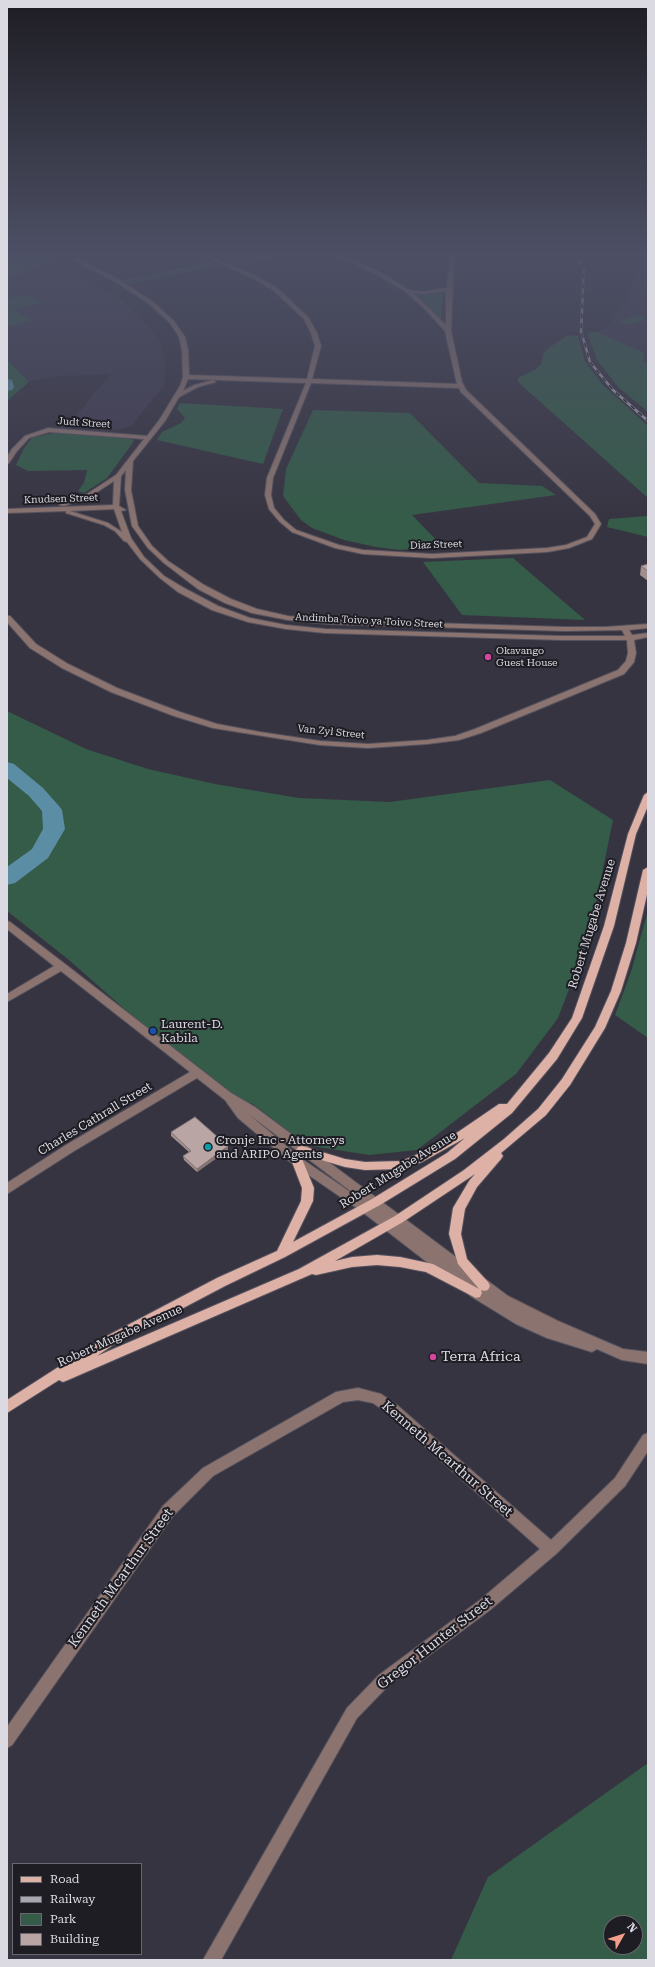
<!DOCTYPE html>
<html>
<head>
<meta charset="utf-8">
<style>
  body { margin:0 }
  #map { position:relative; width:655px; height:1967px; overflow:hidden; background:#373441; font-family:"Roboto Serif",serif }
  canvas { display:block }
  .frame { position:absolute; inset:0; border:8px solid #dbd9e2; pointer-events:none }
  .legend { position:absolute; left:12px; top:1863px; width:130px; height:92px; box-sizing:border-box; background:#1e1d23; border:1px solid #6a686f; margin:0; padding:5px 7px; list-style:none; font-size:12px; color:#dbd9e2 }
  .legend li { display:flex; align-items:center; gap:8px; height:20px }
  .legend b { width:20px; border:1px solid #6a686f }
  .north { position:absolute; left:603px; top:1915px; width:40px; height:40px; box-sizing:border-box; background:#1e1d23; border:1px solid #6a686f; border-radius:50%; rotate:51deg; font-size:11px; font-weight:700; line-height:16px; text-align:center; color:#dbd9e2 }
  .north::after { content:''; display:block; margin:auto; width:14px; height:18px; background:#f49e89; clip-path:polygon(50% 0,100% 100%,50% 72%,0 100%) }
</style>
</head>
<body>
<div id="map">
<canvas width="655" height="1967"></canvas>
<div class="frame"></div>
<ul class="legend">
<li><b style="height:5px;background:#deb1a6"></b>Road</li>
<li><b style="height:5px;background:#a9a6b1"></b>Railway</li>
<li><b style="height:11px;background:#345c48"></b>Park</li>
<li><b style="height:11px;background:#b9a6a4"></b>Building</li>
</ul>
<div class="north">N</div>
</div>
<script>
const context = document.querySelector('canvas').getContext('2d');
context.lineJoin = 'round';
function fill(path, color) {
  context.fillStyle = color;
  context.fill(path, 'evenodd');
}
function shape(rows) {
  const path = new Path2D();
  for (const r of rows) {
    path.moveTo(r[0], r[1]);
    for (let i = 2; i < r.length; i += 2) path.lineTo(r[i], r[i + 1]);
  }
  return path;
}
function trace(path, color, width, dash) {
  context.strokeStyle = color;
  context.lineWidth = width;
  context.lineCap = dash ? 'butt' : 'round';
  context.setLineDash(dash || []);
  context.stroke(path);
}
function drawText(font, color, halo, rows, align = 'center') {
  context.font = font + ' "Roboto Serif",serif';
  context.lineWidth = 4;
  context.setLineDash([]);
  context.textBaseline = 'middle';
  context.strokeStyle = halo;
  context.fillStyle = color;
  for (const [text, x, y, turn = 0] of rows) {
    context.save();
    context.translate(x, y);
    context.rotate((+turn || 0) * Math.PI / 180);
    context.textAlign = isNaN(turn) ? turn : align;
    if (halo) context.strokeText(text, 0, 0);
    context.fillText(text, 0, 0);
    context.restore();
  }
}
const built = shape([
  [7,256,45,256,68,271,123,301,151,328,161,344,165,358,166,372,164,385,131,426,116,430,68,425,111,374,61,376,28,381,7,358],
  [648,266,648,364,596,332,608,327,627,297,639,268]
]);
const green = shape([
  [7,256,43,256,46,260,44,264,34,270,7,277],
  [257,256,284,256,234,263,228,260],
  [209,262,217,266,130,284,122,280],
  [443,291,441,319,414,293,426,294],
  [26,294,42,302,14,310,34,320,7,327,7,299],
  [639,315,648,319,629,325,619,321],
  [596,332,643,352,643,361,648,364,648,412,618,387,597,360,587,333],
  [568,335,578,336,585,361,602,384,648,426,648,498,518,382,518,378,536,369,542,363,543,354,547,349],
  [7,359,29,382,7,401],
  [180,403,283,409,263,464,157,440,162,432,181,423,185,418,177,409],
  [313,410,410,413,479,483,542,486,556,495,412,515,443,547,400,550,376,547,344,540,312,528,301,520,283,496,286,469],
  [58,432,131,439,134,441,107,478,84,493,78,491,84,483,87,470,28,471,16,465,24,448,32,438],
  [648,516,648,537,607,527,609,519],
  [513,558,585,620,462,615,423,562],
  [7,711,86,749,148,769,215,784,299,798,390,802,550,780,613,820,589,937,558,1018,516,1074,417,1150,369,1155,306,1145,253,1104,227,1096,197,1073,69,960,7,911],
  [648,910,648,1038,615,1015,631,972],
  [648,1763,648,1960,451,1960,488,1877],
  [611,1923,635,1923,635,1947,611,1947]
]);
const river = shape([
  [7,379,12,380,14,387,12,390,7,391,7,379],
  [7,762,14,764,43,788,59,806,62,810,65,829,48,858,15,883,7,885,7,867,32,849,43,829,42,811,29,796,7,778,7,762]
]);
const minor = shape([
  [204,256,209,256,256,276,277,288,308,317,317,333,321,346,312,379,457,384,445,331,424,308,406,292,376,274,338,256,343,256,380,272,409,290,424,292,447,288,450,256,454,256,451,331,462,382,466,390,595,514,601,524,592,539,569,548,547,552,432,558,363,554,335,548,292,532,280,522,269,509,265,495,267,478,306,383,188,379,183,391,194,385,213,380,216,382,198,387,179,397,165,421,133,461,131,490,138,526,152,546,168,561,204,585,231,599,257,609,288,616,328,620,565,627,605,627,648,624,648,628,629,630,632,635,648,633,648,637,634,640,636,653,634,662,624,674,481,733,459,740,427,744,368,748,320,745,213,728,174,716,111,692,62,668,30,648,7,622,7,616,10,616,36,644,68,664,117,688,180,712,217,724,260,732,320,741,368,744,427,740,455,736,475,729,618,670,626,661,628,653,627,640,561,640,325,633,286,629,248,622,212,610,178,592,160,578,140,559,127,542,124,541,115,531,104,525,66,513,66,511,7,513,7,509,113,505,114,481,91,496,64,506,59,505,87,494,116,475,144,439,49,432,29,438,17,451,9,463,7,464,7,457,12,449,25,436,48,428,147,436,160,419,180,386,183,377,182,350,179,337,170,323,148,303,114,281,73,260,73,258,77,258,118,279,152,301,174,321,185,337,188,350,189,375,307,379,315,346,311,333,304,319,273,290,252,278,204,256],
  [446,291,446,325,413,293,424,294,446,291],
  [311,383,459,388,461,392,590,516,595,524,587,537,566,545,547,548,432,554,363,550,339,545,296,530,284,520,274,508,271,495,273,478,311,383],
  [126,470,125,490,132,526,148,548,164,563,198,589,225,603,252,613,288,620,328,624,565,631,622,630,625,636,561,636,325,629,286,625,250,618,218,606,184,588,164,576,144,557,131,538,121,511,126,510,119,506,121,476,126,470],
  [114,509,122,532,108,523,70,511,114,509],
  [7,921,10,922,65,964,231,1093,255,1107,508,1296,558,1321,623,1349,648,1352,648,1364,622,1360,597,1349,592,1352,547,1338,516,1324,472,1297,361,1211,294,1165,238,1118,225,1100,197,1078,74,1151,7,1194,7,1183,66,1145,190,1072,61,971,7,1002,7,994,54,966,7,929,7,921],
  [246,1112,247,1113,365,1202,302,1159,246,1112],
  [423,1246,483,1291,480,1289,423,1246],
  [358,1388,381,1394,397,1405,551,1540,615,1478,643,1435,648,1433,648,1451,625,1486,556,1554,490,1610,389,1685,357,1718,221,1960,203,1960,347,1708,379,1675,480,1600,540,1549,387,1413,373,1403,358,1400,343,1402,213,1476,173,1516,12,1745,7,1748,7,1727,163,1506,203,1468,336,1392,358,1388]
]);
const major = shape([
  [648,792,648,806,636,834,614,926,582,1018,557,1059,512,1113,455,1159,380,1205,285,1257,225,1286,113,1345,97,1356,299,1269,395,1216,464,1170,504,1139,538,1109,562,1079,595,1027,611,991,626,943,643,870,648,867,648,890,636,943,621,991,605,1028,570,1085,546,1115,501,1153,503,1156,501,1159,477,1187,465,1209,461,1234,467,1259,488,1282,490,1286,488,1290,484,1291,481,1290,482,1293,480,1297,476,1298,426,1272,400,1267,377,1265,352,1267,316,1275,312,1274,68,1380,63,1382,59,1380,7,1413,7,1400,105,1337,217,1278,277,1251,301,1201,302,1188,292,1162,294,1159,298,1158,302,1159,314,1188,313,1201,293,1242,372,1199,447,1153,465,1138,422,1162,401,1169,365,1170,345,1167,298,1153,296,1150,298,1147,302,1146,345,1159,365,1162,401,1161,414,1156,458,1132,499,1104,507,1104,549,1053,572,1018,604,926,628,834,644,795,648,792],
  [475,1174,469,1181,453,1208,449,1234,458,1264,479,1289,433,1264,400,1257,377,1255,352,1257,335,1261,403,1222,475,1174]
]);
const rail = shape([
  [576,256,584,267,581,331,590,362,613,390,648,421]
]);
const wall = shape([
  [648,564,648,581,640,575,641,566],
  [171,1132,228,1146,228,1150,197,1172,184,1160,183,1156,189,1152,171,1136]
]);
const shadedWall = shape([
  [228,1146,228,1150,197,1172,197,1169]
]);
const building = shape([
  [648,564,648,571,641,566,648,564],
  [195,1117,228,1146,197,1169,183,1156,191,1151,171,1132,195,1117]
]);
const markers = [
  [488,657,4,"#d1479c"],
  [153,1031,4,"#1a4fb4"],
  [208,1147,4,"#0f9aa8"],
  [433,1357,4,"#d1479c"]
];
const farStreetnames = [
  ["Judt Street",84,423,4],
  ["Knudsen Street",61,499,-2],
  ["Diaz Street",436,545,-2],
  ["Andimba Toivo ya Toivo Street",369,621,3],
  ["Van Zyl Street",331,732,6]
];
const farPoinames = [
  ["Okavango",496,651],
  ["Guest House",496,663]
];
const streetNames = [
  ["Robert Mugabe Avenue",592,924,-73],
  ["Charles Cathrall Street",95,1119,-31],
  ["Robert Mugabe Avenue",398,1170,-32],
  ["Robert Mugabe Avenue",120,1336,-24]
];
const poiNames = [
  ["Laurent-D.",161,1024],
  ["Kabila",161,1038],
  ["Cronje Inc - Attorneys",216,1140],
  ["and ARIPO Agents",216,1154]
];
const nearPoinames = [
  ["Terra Africa",441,1357]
];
const nearStreetnames = [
  ["Kenneth Mcarthur Street",447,1459,41],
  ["Kenneth Mcarthur Street",121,1578,-54],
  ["Gregor Hunter Street",435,1643,-38]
];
fill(built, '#403c4f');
fill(green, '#345c48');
fill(river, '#5b8ea5');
trace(minor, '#55525e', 2);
trace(major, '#55525e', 2);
fill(minor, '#8b746f');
fill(major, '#deb1a6');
trace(rail, '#a9a6b1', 2.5);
trace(rail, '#1e1d23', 1.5, [5]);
fill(wall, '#9f8f8d');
fill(shadedWall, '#827473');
fill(building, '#b9a6a4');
trace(building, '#827473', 1);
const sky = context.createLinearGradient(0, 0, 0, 531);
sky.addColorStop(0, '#1e1d24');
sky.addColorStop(0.48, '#4d5065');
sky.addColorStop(1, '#4d506500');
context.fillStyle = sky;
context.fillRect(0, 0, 655, 531);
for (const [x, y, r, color] of markers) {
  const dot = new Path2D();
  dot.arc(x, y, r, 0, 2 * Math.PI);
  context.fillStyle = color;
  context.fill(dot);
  trace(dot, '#1e1d23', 1.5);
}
drawText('10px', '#dbd9e2', '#1e1d23', farStreetnames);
drawText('10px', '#dbd9e2', '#1e1d23', farPoinames, 'left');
drawText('12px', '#dbd9e2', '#1e1d23', streetNames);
drawText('12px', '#dbd9e2', '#1e1d23', poiNames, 'left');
drawText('14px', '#dbd9e2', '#1e1d23', nearPoinames, 'left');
drawText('14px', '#dbd9e2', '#1e1d23', nearStreetnames);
</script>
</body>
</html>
